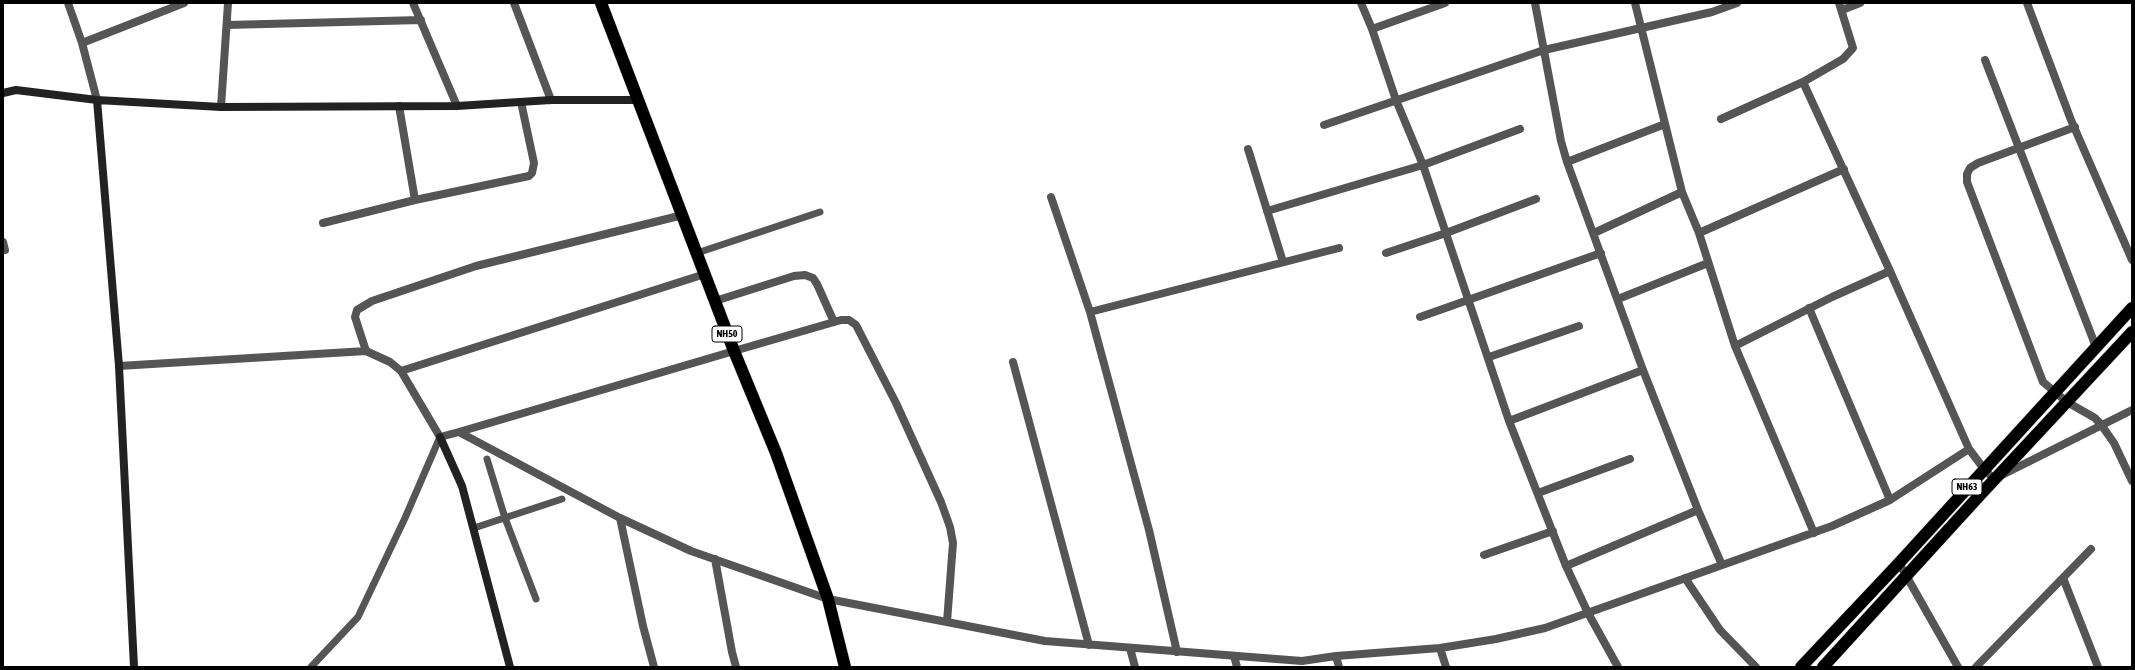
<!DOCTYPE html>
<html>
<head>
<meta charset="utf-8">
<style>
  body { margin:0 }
  #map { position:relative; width:2135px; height:670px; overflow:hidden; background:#fff; font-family:"Asap Condensed",sans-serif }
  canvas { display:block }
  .frame { position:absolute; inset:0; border:4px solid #000; pointer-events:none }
</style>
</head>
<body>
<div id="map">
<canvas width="2135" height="670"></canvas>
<div class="frame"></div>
</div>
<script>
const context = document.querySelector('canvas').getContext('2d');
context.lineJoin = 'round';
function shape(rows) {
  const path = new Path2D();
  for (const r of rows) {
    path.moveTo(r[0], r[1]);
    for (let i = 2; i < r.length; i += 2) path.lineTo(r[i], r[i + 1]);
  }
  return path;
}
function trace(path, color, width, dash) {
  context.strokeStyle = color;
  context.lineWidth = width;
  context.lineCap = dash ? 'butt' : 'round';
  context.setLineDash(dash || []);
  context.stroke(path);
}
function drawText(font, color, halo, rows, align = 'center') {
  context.font = font + ' "Asap Condensed",sans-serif';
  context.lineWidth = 3;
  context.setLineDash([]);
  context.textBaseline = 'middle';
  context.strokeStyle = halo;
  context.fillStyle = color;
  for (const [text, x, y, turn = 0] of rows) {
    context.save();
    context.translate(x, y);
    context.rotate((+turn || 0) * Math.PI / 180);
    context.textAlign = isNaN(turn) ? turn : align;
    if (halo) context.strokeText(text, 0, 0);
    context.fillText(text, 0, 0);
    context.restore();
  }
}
const lane = shape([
  [697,253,820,212],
  [487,459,505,518,536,599],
  [474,528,562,499],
  [311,667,358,617,405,518,440,437]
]);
const street = shape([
  [68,3,82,43,97,100],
  [413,3,457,106],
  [514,3,551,100],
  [1361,3,1372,29,1396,100,1423,165,1509,421,1566,566,1588,613,1618,667],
  [1535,3,1561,141,1567,162,1643,370,1698,510,1722,565],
  [1635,3,1682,192,1699,233,1735,346,1814,533],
  [1839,3,1853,48,1843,59,1803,82,1890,271,1969,449,1984,469,1994,479,2132,410],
  [2027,3,2071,120,2132,260],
  [1842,10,1860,3],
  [227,25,421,20],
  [1372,29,1445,3],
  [82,43,184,3],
  [1985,60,2096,347],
  [399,106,415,200],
  [221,107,228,3],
  [1721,119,1803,82],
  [1324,125,1544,50,1712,12,1737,3],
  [2075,127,1978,163,1970,168,1967,174,1967,182,2043,382,2067,402,2095,418,2102,426,2114,443,2132,481],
  [1248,149,1283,262],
  [1567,162,1665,124],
  [1051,197,1090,312,1149,530,1177,652],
  [1267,211,1423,165,1520,129],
  [323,223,415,200,529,176,532,173,534,163,521,102],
  [1594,233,1682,192],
  [1699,233,1844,169],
  [3,242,5,250],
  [1386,253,1446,233,1536,199],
  [1618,299,1708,263],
  [715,301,794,276,805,275,813,278,817,284,834,322],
  [1809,308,1890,500],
  [1090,312,1339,248],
  [1420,317,1601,253],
  [1735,346,1832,297,1890,271],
  [366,351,355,317,357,310,372,301,476,266,683,215],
  [1489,357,1579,326],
  [1013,362,1089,645],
  [119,366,366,351,390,362,401,371,440,437,459,432,620,518,691,551,828,599,1045,641,1302,661,1336,656,1440,648,1496,639,1545,628,1832,526,1890,500,1969,449],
  [401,371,705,274],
  [1509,421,1643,370],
  [459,432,734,351,841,320,849,320,856,325,896,403,941,502,950,527,953,543,947,622],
  [1538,493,1630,459],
  [620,518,643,626,654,667],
  [1484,555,1553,531],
  [715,559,732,652,736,667],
  [1899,563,1958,667],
  [1566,566,1698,510],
  [1685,578,1720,630,1756,667],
  [2063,578,2098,667],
  [1130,648,1135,667],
  [1440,648,1446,667],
  [1234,656,1237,667],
  [1336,656,1339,667],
  [1976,667,2091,549]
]);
const secondary = shape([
  [3,93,16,90,97,100],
  [440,437,462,486,510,667],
  [134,667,119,366,97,100,221,107,457,106,551,100,639,100]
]);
const highway = shape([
  [601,3,734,351,776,453,828,599,845,667],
  [1801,667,1899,563,2132,308],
  [1823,667,1980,495,2132,332]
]);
const shields = [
  [727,334,30],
  [1967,487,30]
];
const shieldNames = [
  ["NH50",727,334],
  ["NH63",1967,487]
];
trace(highway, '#dbdbdb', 13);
trace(lane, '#555', 7);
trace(street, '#555', 8);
trace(secondary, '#222', 8);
trace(highway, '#000', 12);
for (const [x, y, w] of shields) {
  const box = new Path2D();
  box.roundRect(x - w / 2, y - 8, w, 16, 3);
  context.fillStyle = '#fff';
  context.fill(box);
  trace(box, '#000', 1);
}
drawText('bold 10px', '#000', null, shieldNames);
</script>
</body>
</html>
